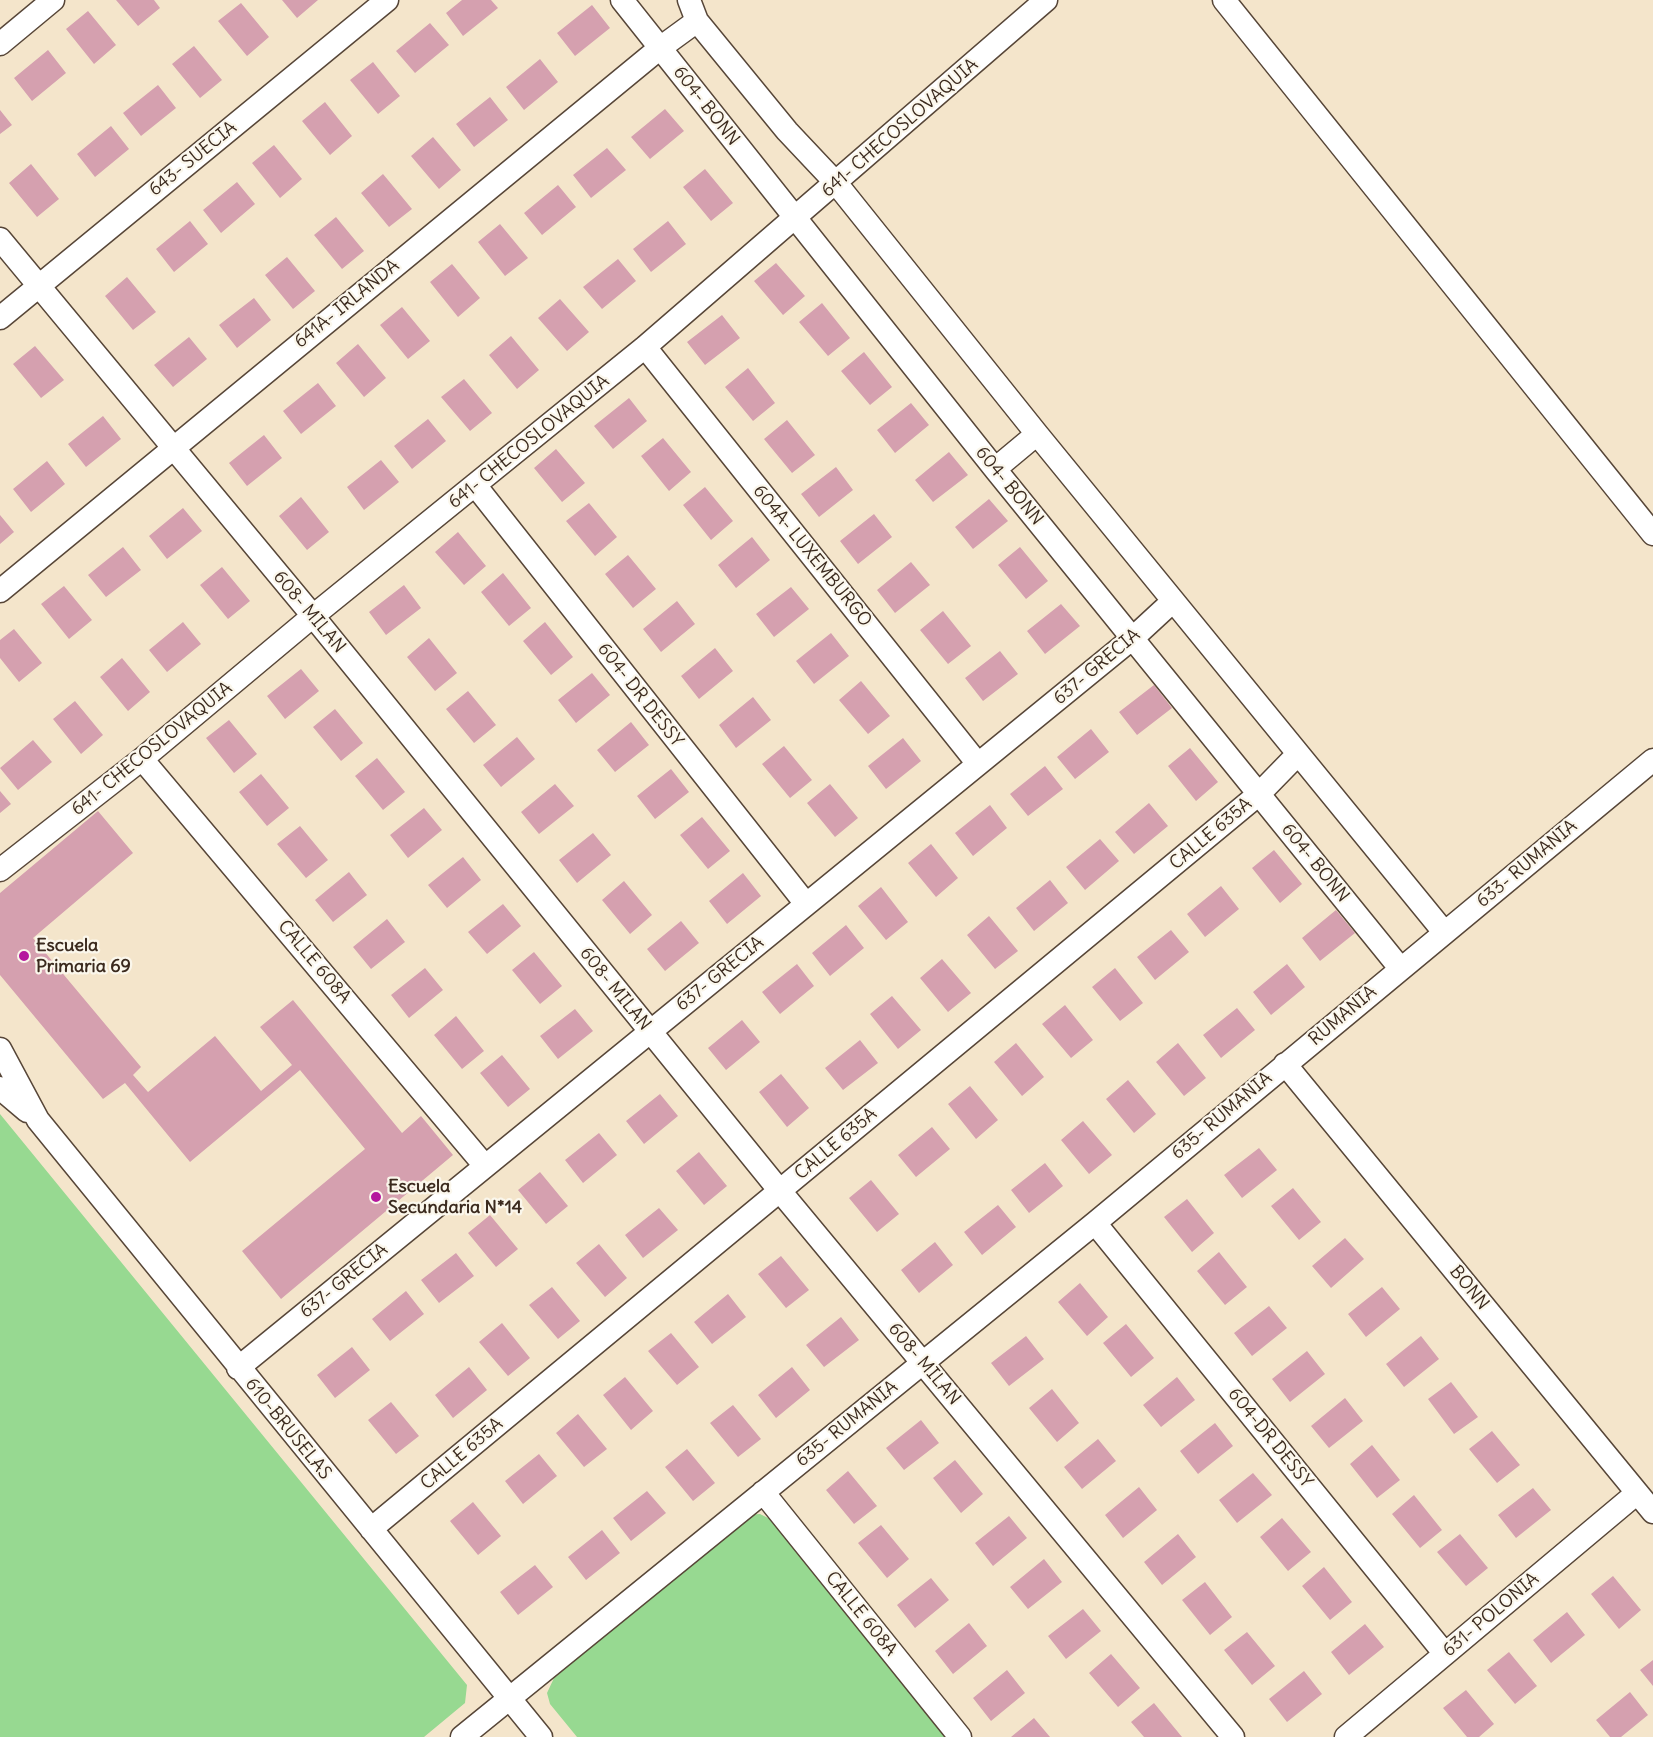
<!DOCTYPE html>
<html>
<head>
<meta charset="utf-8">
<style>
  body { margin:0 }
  canvas { display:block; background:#f4e5cb }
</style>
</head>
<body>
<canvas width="1653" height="1737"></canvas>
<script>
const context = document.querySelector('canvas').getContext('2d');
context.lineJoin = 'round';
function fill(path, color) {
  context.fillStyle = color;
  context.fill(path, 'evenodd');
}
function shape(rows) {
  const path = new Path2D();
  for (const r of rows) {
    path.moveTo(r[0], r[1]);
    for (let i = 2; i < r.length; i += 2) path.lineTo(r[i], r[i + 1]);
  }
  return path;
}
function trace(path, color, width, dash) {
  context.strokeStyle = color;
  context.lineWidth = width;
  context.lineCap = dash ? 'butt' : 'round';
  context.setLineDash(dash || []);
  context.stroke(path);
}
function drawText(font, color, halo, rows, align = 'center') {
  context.font = font + ' Delius,sans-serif';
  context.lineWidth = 4.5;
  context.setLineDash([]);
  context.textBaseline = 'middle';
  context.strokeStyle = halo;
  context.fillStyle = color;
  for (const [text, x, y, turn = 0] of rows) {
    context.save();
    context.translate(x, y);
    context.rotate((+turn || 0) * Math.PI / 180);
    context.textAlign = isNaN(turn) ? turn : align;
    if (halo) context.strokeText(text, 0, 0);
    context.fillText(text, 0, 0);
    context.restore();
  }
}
const green = shape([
  [0,1114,467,1685,465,1703,424,1737,0,1737],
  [760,1514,774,1521,946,1737,577,1737,550,1704,547,1693,554,1678,747,1515]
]);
const building = shape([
  [116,0,154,0,160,8,138,26],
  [282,0,318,0,297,18],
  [462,0,491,0,498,8,463,36,446,13],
  [241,3,269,37,247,56,218,21],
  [592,5,610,28,575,56,557,33],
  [88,11,116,45,94,64,66,29],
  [430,23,449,45,415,73,396,51],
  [194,46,222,80,200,98,172,64],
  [48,50,66,73,32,101,14,78],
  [540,59,558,82,524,110,506,87],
  [373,62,400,96,378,114,350,80],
  [158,85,176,108,141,136,123,113],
  [490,97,508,120,474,147,456,124],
  [325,102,352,136,330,155,302,121],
  [665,109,684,131,650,159,631,137],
  [0,110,12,125,0,134],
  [111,126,129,149,95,177,77,154],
  [433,137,461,170,439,189,411,156],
  [274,145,302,179,280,198,252,163],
  [607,148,626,170,591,198,573,175],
  [31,164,59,199,37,217,9,183],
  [705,169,733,203,711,221,683,187],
  [383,174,412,209,389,227,361,193],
  [237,182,255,204,221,233,203,210],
  [558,185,576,207,542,235,524,213],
  [336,217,364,251,342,269,314,235],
  [190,221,208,244,174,272,156,249],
  [668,221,686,244,651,272,633,249],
  [500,224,528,258,505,276,478,242],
  [287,257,315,291,293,309,265,275],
  [618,259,636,281,602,309,583,287],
  [776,263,805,296,783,315,754,281],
  [452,264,480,298,458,317,430,282],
  [127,277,156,312,133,330,105,296],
  [254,298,271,320,237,348,219,325],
  [560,299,589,332,567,351,538,318],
  [822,303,850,338,828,356,799,322],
  [402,307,430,341,408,359,380,325],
  [722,315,740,338,705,365,687,342],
  [511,336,539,370,517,389,489,355],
  [189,337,207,359,173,387,154,365],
  [358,344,386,378,364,397,336,363],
  [35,346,64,380,41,398,13,364],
  [864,352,892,387,870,405,841,371],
  [748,368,775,403,753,421,725,387],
  [464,379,492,413,470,431,441,397],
  [318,383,336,406,301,434,283,411],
  [629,398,647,421,613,449,594,426],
  [911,403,929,425,895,453,877,430],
  [103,416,121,439,86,467,68,444],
  [428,419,446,441,412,469,394,446],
  [787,420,815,455,792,473,764,439],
  [264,435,282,458,247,486,229,463],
  [663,438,691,472,669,491,641,456],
  [556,449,585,483,562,502,534,468],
  [949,452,968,475,933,502,915,480],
  [381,460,399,482,364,510,347,487],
  [47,461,65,484,31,512,13,489],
  [836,467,853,490,819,517,801,494],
  [705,487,733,521,711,540,683,505],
  [301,497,329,532,307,550,279,516],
  [989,499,1008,521,973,549,955,527],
  [589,503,617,537,595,556,566,521],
  [183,508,202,531,167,559,149,536],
  [874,514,892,537,858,564,840,541],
  [0,515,14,532,0,544],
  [458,532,486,566,464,585,435,552],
  [752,537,770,560,736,588,718,565],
  [123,547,141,570,106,597,88,575],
  [1020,547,1048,581,1026,599,998,565],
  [628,555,656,589,633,608,605,574],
  [911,562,930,585,895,613,877,590],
  [222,567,250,601,228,619,200,585],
  [503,573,531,608,509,626,481,592],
  [404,585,421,608,386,635,369,612],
  [64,586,92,620,69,639,41,604],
  [791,587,809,609,774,637,756,614],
  [677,601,695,624,661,652,643,629],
  [1061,604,1080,626,1045,654,1027,631],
  [943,611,971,646,948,664,920,630],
  [183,622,201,644,167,672,149,650],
  [545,622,573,657,551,675,523,641],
  [14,629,42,663,19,682,0,658,0,640],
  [831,633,849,656,814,684,796,661],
  [429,638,457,673,435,691,407,657],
  [715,648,733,671,699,699,681,676],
  [1000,651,1018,674,983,701,965,678],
  [122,658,150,692,128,711,100,677],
  [301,669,319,691,285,719,267,696],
  [592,673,610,695,576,723,558,700],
  [861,681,890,716,868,734,839,700],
  [1154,685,1172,708,1137,735,1119,712],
  [468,691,496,725,474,743,446,709],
  [753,697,771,720,736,748,719,725],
  [75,701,103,735,81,754,53,719],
  [335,709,363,743,341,761,313,727],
  [229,720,257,754,234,773,206,738],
  [631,722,649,745,615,772,597,750],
  [1091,729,1109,752,1075,779,1057,757],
  [517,737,535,759,501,787,483,765],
  [903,738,921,761,886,789,868,766],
  [33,740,52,762,18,790,0,768],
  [784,746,812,780,790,798,762,764],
  [1190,748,1218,782,1196,801,1168,766],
  [377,758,405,792,383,810,355,776],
  [1045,766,1063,789,1028,816,1010,794],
  [671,769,689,792,655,819,637,796],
  [261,774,289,808,267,826,239,792],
  [555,784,574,806,539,834,521,812],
  [830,784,858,818,835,837,807,803],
  [0,791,11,804,0,813],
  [1149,803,1168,826,1134,854,1115,832],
  [990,805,1007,828,973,856,955,833],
  [424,808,442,830,408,858,390,835],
  [98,811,133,853,33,938,141,1067,133,1075,148,1092,215,1036,261,1091,292,1065,260,1027,293,1000,402,1133,421,1116,453,1155,281,1299,242,1251,365,1149,300,1070,190,1162,125,1083,103,1099,0,975,0,893],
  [702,817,730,851,708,869,680,835],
  [300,826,328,860,306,878,277,844],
  [593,833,611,855,577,883,559,860],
  [1100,839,1119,861,1085,890,1066,867],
  [931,844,958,878,936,897,908,863],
  [1274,850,1302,884,1280,903,1252,868],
  [463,857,481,880,447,908,428,885],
  [349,872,367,895,333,922,315,900],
  [743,873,761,896,727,924,709,901],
  [1050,880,1068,903,1034,931,1016,908],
  [624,881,652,915,630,934,602,900],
  [1221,886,1239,909,1205,937,1187,914],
  [881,887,908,922,886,940,858,906],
  [503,904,521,926,487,954,468,932],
  [1336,910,1355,933,1320,961,1302,938],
  [989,916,1018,951,995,969,967,935],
  [387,919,405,942,371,969,353,947],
  [681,921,699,943,665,971,647,949],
  [846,925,864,948,830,976,812,953],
  [1171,930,1189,952,1155,980,1137,957],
  [534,952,562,986,540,1004,512,970],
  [942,959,971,993,948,1012,920,978],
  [797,964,814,986,780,1014,762,992],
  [1287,964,1305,987,1271,1015,1253,992],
  [425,968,443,990,409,1018,391,995],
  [1115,968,1143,1003,1120,1021,1092,987],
  [892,996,921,1030,898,1049,870,1014],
  [1065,1005,1093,1040,1071,1058,1042,1024],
  [1237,1008,1255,1030,1221,1058,1203,1035],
  [575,1009,593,1031,558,1059,540,1036],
  [456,1016,484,1051,462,1069,434,1035],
  [742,1020,760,1042,726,1070,708,1048],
  [860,1040,878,1063,843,1090,825,1068],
  [1016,1043,1044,1077,1022,1096,994,1062],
  [1178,1043,1206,1078,1184,1096,1156,1062],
  [502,1055,530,1089,508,1107,480,1073],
  [781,1074,809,1108,787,1127,759,1092],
  [1128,1080,1156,1114,1134,1133,1106,1099],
  [970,1086,998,1120,976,1139,948,1104],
  [660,1094,678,1116,644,1144,626,1121],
  [1083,1121,1112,1155,1089,1174,1061,1140],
  [932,1127,950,1149,916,1177,898,1155],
  [599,1133,617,1155,583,1183,565,1160],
  [1259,1148,1277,1170,1242,1198,1224,1175],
  [699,1152,727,1186,704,1205,676,1171],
  [1045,1163,1063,1186,1029,1213,1011,1190],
  [540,1172,568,1206,546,1224,518,1190],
  [871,1180,899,1214,877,1232,849,1198],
  [1293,1188,1321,1222,1299,1240,1271,1206],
  [1187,1199,1214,1233,1192,1252,1164,1217],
  [998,1205,1016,1227,982,1255,964,1232],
  [659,1208,678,1230,643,1258,625,1235],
  [490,1215,518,1249,496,1267,468,1233],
  [1345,1238,1364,1259,1331,1288,1312,1266],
  [935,1242,953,1265,919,1293,901,1270],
  [599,1244,627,1278,605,1297,576,1263],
  [1219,1252,1247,1287,1225,1305,1197,1271],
  [456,1253,474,1276,439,1303,421,1280],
  [781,1256,809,1290,786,1308,758,1274],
  [1080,1283,1108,1317,1087,1336,1058,1302],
  [552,1287,580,1321,558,1339,529,1305],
  [1382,1287,1400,1309,1366,1337,1348,1314],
  [406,1291,424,1314,390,1341,372,1319],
  [728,1294,746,1317,712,1344,694,1322],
  [1269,1306,1287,1328,1252,1356,1234,1333],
  [841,1317,859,1340,824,1367,806,1345],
  [502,1323,530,1358,508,1376,479,1342],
  [1126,1324,1154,1358,1131,1377,1103,1343],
  [671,1333,699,1367,677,1385,648,1351],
  [1026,1336,1044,1359,1009,1386,991,1363],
  [1421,1336,1439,1359,1404,1387,1386,1364],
  [352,1347,370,1370,335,1398,317,1375],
  [1307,1351,1325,1374,1290,1402,1272,1379],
  [469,1367,487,1390,453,1418,435,1395],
  [792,1367,810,1390,776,1418,758,1395],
  [625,1377,653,1411,631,1430,603,1395],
  [1177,1377,1195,1400,1161,1427,1143,1405],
  [1451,1382,1478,1417,1454,1434,1428,1399],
  [1052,1389,1079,1423,1057,1442,1029,1408],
  [1345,1398,1363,1421,1329,1448,1311,1426],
  [391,1402,419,1436,396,1454,368,1420],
  [733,1405,761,1439,738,1457,710,1423],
  [578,1414,607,1449,584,1467,556,1433],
  [921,1420,939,1443,904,1470,886,1448],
  [1215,1423,1233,1446,1198,1474,1180,1451],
  [1492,1431,1520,1465,1497,1483,1469,1449],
  [1098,1439,1116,1461,1082,1489,1064,1467],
  [1372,1445,1400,1480,1377,1498,1350,1464],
  [687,1449,715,1483,693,1501,665,1467],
  [539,1454,557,1476,523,1504,505,1481],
  [955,1460,983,1494,961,1513,933,1478],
  [848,1471,877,1506,854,1524,826,1490],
  [1253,1473,1272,1495,1237,1523,1219,1500],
  [1139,1487,1157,1510,1123,1538,1105,1515],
  [1533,1488,1551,1510,1516,1538,1498,1515],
  [647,1491,666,1513,631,1541,613,1518],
  [1414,1495,1442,1530,1420,1548,1392,1514],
  [473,1502,501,1536,478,1555,450,1521],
  [1009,1516,1027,1538,993,1566,975,1543],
  [1282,1518,1311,1552,1288,1571,1260,1537],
  [881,1525,909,1559,887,1578,858,1543],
  [602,1530,620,1553,586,1580,568,1557],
  [1178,1534,1196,1557,1162,1585,1144,1562],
  [1460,1534,1488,1568,1466,1586,1437,1552],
  [1044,1559,1062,1582,1028,1609,1010,1587],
  [535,1565,553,1587,518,1615,500,1592],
  [1324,1567,1352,1602,1330,1620,1302,1586],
  [1613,1576,1641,1610,1619,1629,1591,1594],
  [931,1578,949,1600,915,1628,897,1605],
  [1205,1582,1232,1617,1210,1635,1182,1600],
  [1083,1609,1101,1631,1066,1659,1048,1636],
  [1567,1612,1585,1635,1551,1663,1533,1640],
  [969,1623,987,1646,953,1674,935,1651],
  [1365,1624,1384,1647,1349,1675,1331,1652],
  [1247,1632,1275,1666,1252,1685,1224,1650],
  [1509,1652,1537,1686,1515,1704,1487,1670],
  [1111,1654,1140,1688,1118,1707,1089,1673],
  [1653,1660,1653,1686,1640,1670],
  [1007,1670,1025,1693,991,1721,973,1698],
  [1304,1671,1322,1694,1287,1722,1269,1699],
  [1466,1690,1494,1724,1479,1737,1467,1737,1443,1708],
  [1630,1692,1648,1715,1621,1737,1610,1737,1596,1720],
  [1154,1703,1182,1737,1144,1737,1131,1722],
  [1034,1718,1050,1737,1011,1737]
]);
const street = shape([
  [622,0,995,469,1400,968],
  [689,0,697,21,787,131,836,183,1037,434,1444,932],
  [1224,0,1653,534],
  [0,44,53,0],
  [0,239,313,616,780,1191,1233,1737],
  [0,318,387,0],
  [645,347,978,764],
  [995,469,1037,434],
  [475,485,806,904],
  [0,591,660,48,697,21],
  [142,759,485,1166],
  [0,870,142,759,313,616,645,347,1046,0],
  [0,1049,38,1120,541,1737],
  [1285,1064,1653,1512],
  [0,1088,27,1111],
  [1095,1223,1445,1654],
  [238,1368,1134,637,1173,601],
  [763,1492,960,1737],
  [371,1529,1259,794,1298,754],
  [462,1737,1095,1223,1653,760],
  [1346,1737,1637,1493]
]);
const markers = [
  [24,956,6,"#b5179e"],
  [376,1197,6,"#b5179e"]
];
const streetNames = [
  ["604- BONN",706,106,52],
  ["641- CHECOSLOVAQUIA",900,128,-41],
  ["643- SUECIA",193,159,-39],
  ["641A- IRLANDA",347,304,-39],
  ["641- CHECOSLOVAQUIA",529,442,-39],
  ["604- BONN",1009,486,51],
  ["604A- LUXEMBURGO",812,556,51],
  ["608- MILAN",309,612,50],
  ["637- GRECIA",1097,667,-40],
  ["604- DR DESSY",640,695,52],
  ["641- CHECOSLOVAQUIA",152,749,-39],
  ["CALLE 635A",1211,834,-40],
  ["604- BONN",1315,863,51],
  ["633- RUMANIA",1527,864,-40],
  ["CALLE 608A",314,962,50],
  ["637- GRECIA",720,974,-39],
  ["608- MILAN",615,989,51],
  ["RUMANIA",1343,1016,-40],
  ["635- RUMANIA",1222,1116,-40],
  ["CALLE 635A",836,1144,-40],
  ["637- GRECIA",344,1281,-39],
  ["BONN",1469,1288,51],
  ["608- MILAN",924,1364,50],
  ["635- RUMANIA",847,1424,-39],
  ["610-BRUSELAS",288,1429,51],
  ["604-DR DESSY",1270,1438,51],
  ["CALLE 635A",462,1454,-40],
  ["CALLE 608A",861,1614,51],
  ["631- POLONIA",1491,1615,-40]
];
const poiNames = [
  ["Escuela",36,946],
  ["Primaria 69",36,967],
  ["Escuela",388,1187],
  ["Secundaria N*14",388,1208]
];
fill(green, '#97d991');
fill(building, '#d5a0af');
trace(street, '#574638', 25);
trace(street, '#fff', 22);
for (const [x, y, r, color] of markers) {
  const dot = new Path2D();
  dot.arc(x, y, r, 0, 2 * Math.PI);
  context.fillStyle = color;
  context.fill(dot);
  trace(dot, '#fbf7ec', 2);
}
drawText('18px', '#3b2a1e', '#fbf7ec', streetNames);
drawText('bold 18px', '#3b2a1e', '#fbf7ec', poiNames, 'left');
</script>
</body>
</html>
